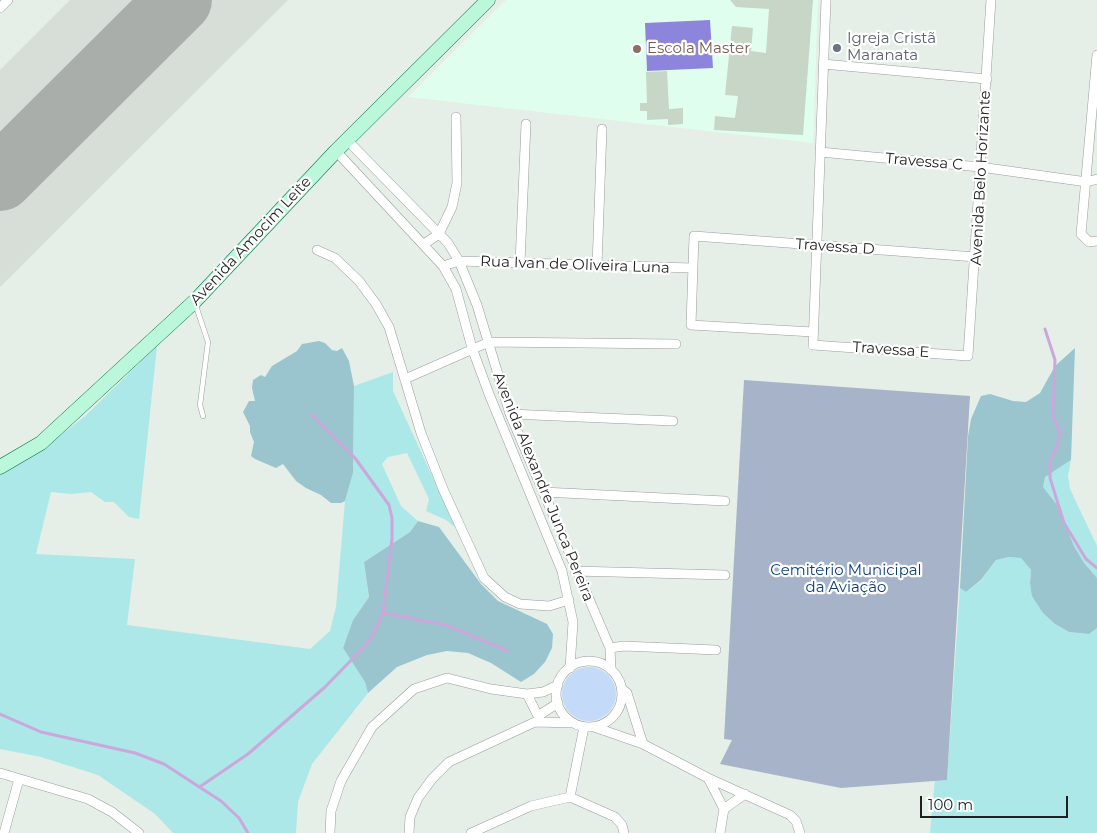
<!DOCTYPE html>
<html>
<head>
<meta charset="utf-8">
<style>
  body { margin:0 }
  #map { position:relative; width:1097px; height:833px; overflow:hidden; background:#e5efe7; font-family:Montserrat,sans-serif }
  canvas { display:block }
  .scale { position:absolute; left:920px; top:796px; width:148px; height:22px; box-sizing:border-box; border:2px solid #1f1f1f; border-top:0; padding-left:6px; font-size:15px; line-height:18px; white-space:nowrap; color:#1f1f1f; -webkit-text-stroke:4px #fff; paint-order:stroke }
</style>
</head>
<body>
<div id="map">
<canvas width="1097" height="833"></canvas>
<div class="scale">100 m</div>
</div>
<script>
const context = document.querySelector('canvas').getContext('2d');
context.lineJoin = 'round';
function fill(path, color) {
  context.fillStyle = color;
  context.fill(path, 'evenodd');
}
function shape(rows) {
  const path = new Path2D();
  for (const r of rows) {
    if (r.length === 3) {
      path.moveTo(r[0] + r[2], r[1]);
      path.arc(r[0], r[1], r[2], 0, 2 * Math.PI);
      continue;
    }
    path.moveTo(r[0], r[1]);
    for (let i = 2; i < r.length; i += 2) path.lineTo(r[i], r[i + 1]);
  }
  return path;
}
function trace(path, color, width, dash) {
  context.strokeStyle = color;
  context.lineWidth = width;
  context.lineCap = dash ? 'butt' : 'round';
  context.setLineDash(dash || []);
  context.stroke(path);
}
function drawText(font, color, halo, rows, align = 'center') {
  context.font = font + ' Montserrat,sans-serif';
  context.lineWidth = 4.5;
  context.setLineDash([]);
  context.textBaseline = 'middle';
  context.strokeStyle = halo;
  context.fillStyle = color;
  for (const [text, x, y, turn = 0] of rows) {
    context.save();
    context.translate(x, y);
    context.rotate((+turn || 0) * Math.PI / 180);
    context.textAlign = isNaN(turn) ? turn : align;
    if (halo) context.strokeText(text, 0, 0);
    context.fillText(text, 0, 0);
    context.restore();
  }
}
const education = shape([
  [506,0,818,0,813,143,408,97]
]);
const airport = shape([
  [70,0,288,0,0,287,0,70]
]);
const grass = shape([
  [157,346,139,519,129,517,114,502,105,502,91,492,71,494,51,492,36,554,135,559,127,625,310,649,330,631,336,607,345,501,353,473,354,386,393,372,393,391,456,528,446,520,426,511,429,499,407,453,388,457,382,464,401,506,418,521,410,532,364,562,369,597,353,620,343,648,365,682,368,693,312,764,298,802,296,833,173,833,155,814,98,775,41,757,0,749,0,474,44,448,84,417],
  [1071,460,1068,476,1070,489,1097,546,1097,578,1084,564,1074,546,1058,506,1043,487,1044,477],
  [1009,557,1021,558,1031,570,1030,583,1043,613,1055,624,1069,632,1089,634,1097,628,1097,833,930,833,935,779,947,779,960,588,966,592,981,581,996,560]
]);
const forest = shape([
  [319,341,325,343,332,350,337,351,342,348,349,361,354,386,353,473,345,501,341,503,331,503,321,495,306,488,296,481,283,464,276,468,255,459,251,456,254,442,250,432,250,426,243,412,249,401,255,401,252,388,253,380,261,375,265,377,272,366,297,351,302,344],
  [1075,348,1071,460,1045,477,1043,487,1058,506,1074,546,1084,563,1097,578,1097,628,1089,634,1069,632,1055,624,1043,613,1032,596,1030,583,1031,570,1021,558,1009,557,996,560,981,580,966,592,960,588,968,436,971,419,981,396,990,394,1013,401,1026,402,1040,393,1055,366],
  [418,521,439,527,481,584,498,601,547,624,553,634,552,648,545,662,534,674,521,682,491,663,468,653,447,651,427,655,397,667,368,693,365,682,343,648,353,620,369,597,364,562,410,532]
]);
const cemetery = shape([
  [744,380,970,396,947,780,841,788,720,764,732,740,724,739]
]);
const park = shape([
  [589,694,27]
]);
const pitch = shape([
  [710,20,713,68,647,71,645,23]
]);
const stream = shape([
  [1045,329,1055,360,1053,415,1060,433,1058,444,1050,461,1050,478,1064,523,1086,559,1097,568],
  [383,613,446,625,508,651],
  [0,714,41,732,135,753,164,764,221,801,239,818,248,833],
  [201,786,248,754,325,687,364,647,372,637,383,613,392,539,392,518,389,505,355,458,311,414]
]);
const runway = shape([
  [0,178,179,0]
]);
const building = shape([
  [730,0,813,0,803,135,714,130,715,116,735,118,738,96,725,95,732,26,753,28,751,51,766,53,769,9,736,7],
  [667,71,669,109,683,108,683,124,668,125,668,119,647,120,647,111,640,111,640,103,647,103,646,72]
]);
const lane = shape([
  [195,303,208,342,200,405,203,416]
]);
const street = shape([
  [826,0,813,345,968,356,991,0],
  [0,8,8,0],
  [1097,55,1081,234,1089,242,1097,241],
  [823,64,987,79],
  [347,140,448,243,459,261,477,305,510,414,610,648,611,670],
  [336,151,443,266,456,289,472,348,489,394,562,571,573,622,570,668],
  [820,152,980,167,1087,182,1097,179],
  [424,244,439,234,452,207,457,183,456,117],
  [317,250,335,258,359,281,376,304,389,327,421,433,443,489,484,578,505,597,520,604,549,606,569,600],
  [520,263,526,124],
  [443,266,459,261,692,268],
  [597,266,602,129],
  [813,332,691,325,694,236,976,257],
  [405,379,489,342,676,344],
  [510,414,673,421],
  [543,492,725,501],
  [575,571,725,575],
  [610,648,624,646,716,650],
  [589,694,33],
  [622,689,627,693,643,744],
  [527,694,540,720],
  [538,716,558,703],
  [594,727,643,744,708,778,790,815,796,821,800,833],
  [0,773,88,799,112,812,139,833],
  [708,778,724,809],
  [570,797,584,727],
  [4,833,19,779],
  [330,833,331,811,341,781,372,727,414,689,447,678,491,689,527,694,543,692,558,685],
  [409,833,410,817,418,798,432,779,449,762,535,722,573,723],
  [471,833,531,806,570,797,615,817,622,825,624,833],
  [720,833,724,809,745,794]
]);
const secondary = shape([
  [0,467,41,443,195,301,336,151,488,0]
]);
const markers = [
  [837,48,5,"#6b7280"],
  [637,49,5,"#8d6e63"]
];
const worshipNames = [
  ["Igreja Cristã",847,39],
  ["Maranata",847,56]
];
const educationNames = [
  ["Escola Master",647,49]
];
const streetNames = [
  ["Travessa C",924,162,5],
  ["Avenida Belo Horizante",981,178,-87],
  ["Avenida Amocim Leite",251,241,-47],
  ["Travessa D",835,247,4],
  ["Rua Ivan de Oliveira Luna",575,265,2],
  ["Travessa E",891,350,4],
  ["Avenida Alexandre Junca Pereira",543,487,68]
];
const parkNames = [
  ["Cemitério Municipal",846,571],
  ["da Aviação",846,588]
];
fill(education, '#dffeee');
fill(airport, '#d7ded8');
fill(grass, '#ace8e7');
fill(forest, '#9bc5ce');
fill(cemetery, '#a7b3c8');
fill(park, '#c3dbf8');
fill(pitch, '#8d85dc');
trace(stream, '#cca7dc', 3);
trace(runway, '#a9aeaa', 66);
fill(building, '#c7d6c6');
trace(lane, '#9c9c9c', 5.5);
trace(street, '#9c9c9c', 10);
trace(secondary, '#087447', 15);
trace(lane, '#fff', 4.5);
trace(street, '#fff', 9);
trace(secondary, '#bbf8db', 14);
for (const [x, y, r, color] of markers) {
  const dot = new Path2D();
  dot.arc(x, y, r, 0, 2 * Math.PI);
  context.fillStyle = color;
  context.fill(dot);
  trace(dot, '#fff', 2);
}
drawText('15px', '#5b616d', '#fff', worshipNames, 'left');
drawText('15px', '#785e54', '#fff', educationNames, 'left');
drawText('15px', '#1f1f1f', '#fff', streetNames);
drawText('15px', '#0e3f7b', '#fff', parkNames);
</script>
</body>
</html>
